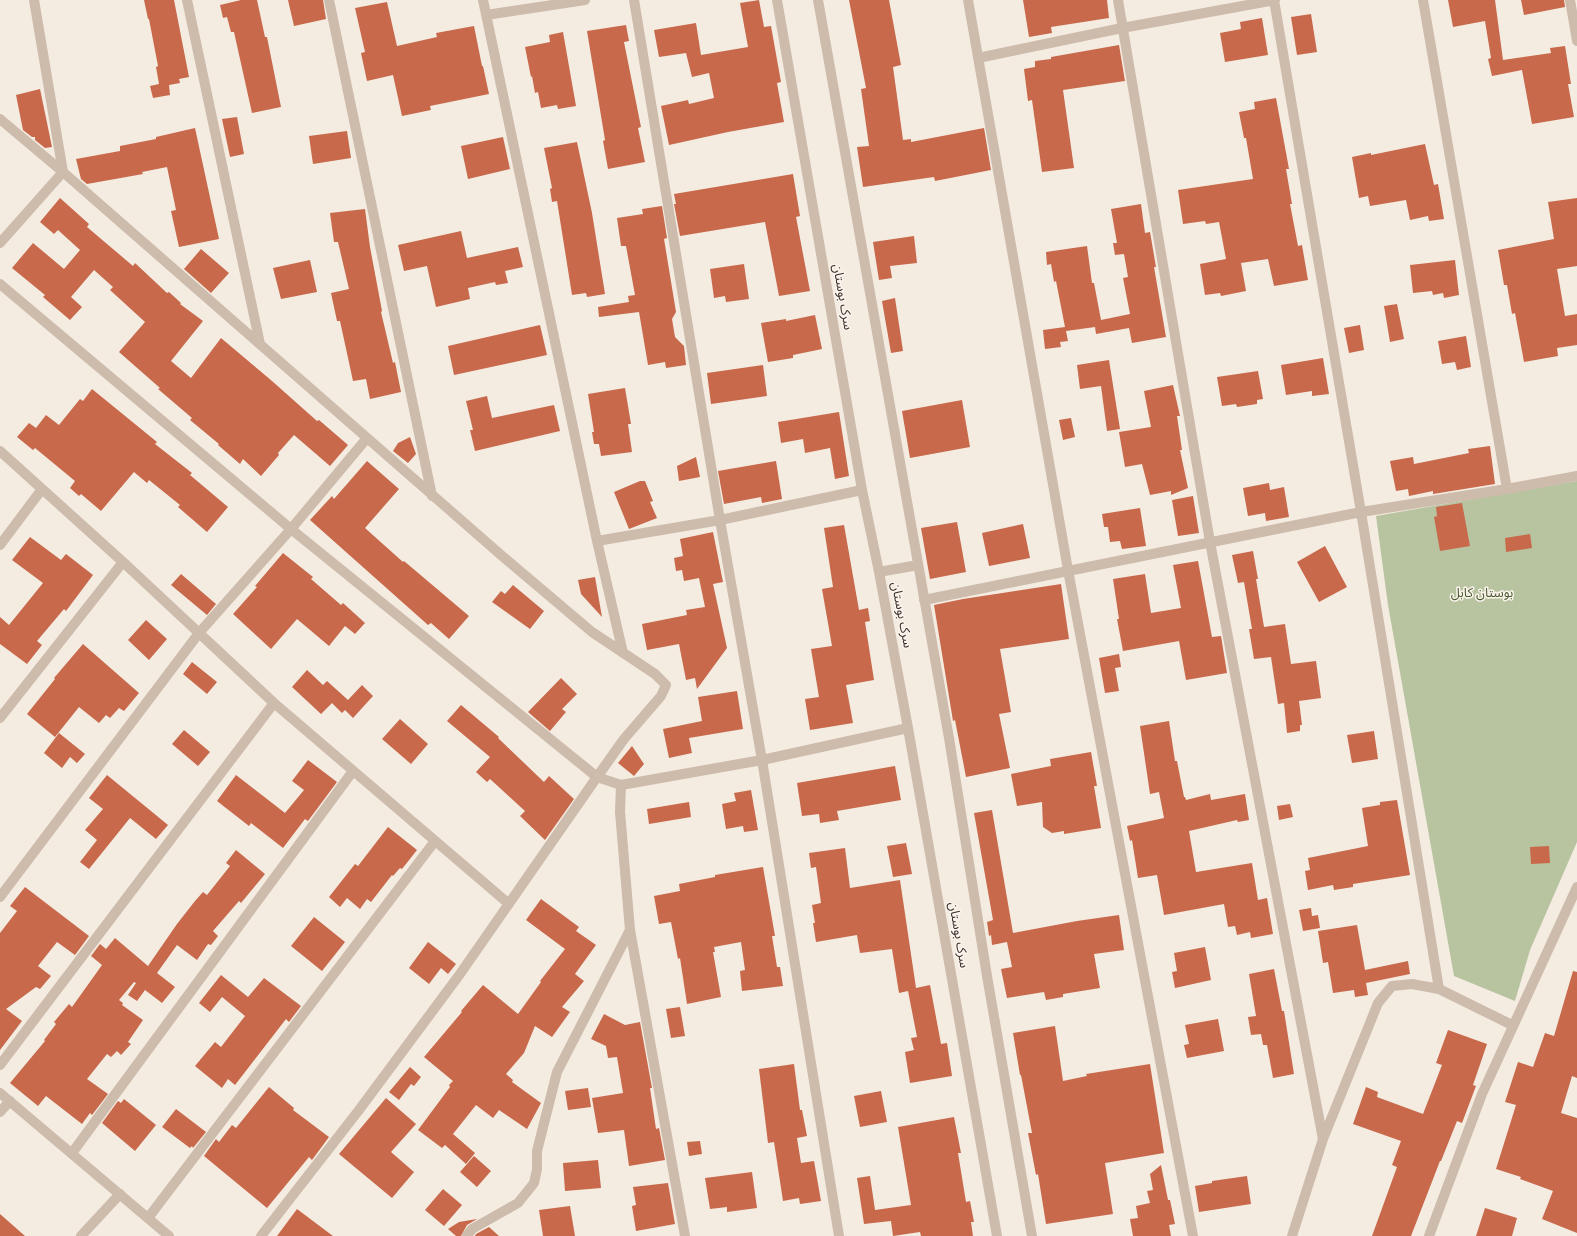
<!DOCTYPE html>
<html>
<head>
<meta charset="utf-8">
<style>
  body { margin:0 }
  canvas { display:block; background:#f4ebe1 }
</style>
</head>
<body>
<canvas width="1577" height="1236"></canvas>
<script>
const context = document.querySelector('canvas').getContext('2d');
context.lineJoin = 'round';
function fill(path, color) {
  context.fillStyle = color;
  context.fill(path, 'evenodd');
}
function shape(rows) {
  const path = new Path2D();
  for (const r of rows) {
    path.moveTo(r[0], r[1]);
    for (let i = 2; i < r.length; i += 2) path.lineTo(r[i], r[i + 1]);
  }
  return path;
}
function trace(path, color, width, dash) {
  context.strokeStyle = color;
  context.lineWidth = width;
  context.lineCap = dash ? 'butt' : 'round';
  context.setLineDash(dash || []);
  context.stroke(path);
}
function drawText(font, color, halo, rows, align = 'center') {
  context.font = font + ' Roboto,"Noto Sans Arabic",sans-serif';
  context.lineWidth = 3;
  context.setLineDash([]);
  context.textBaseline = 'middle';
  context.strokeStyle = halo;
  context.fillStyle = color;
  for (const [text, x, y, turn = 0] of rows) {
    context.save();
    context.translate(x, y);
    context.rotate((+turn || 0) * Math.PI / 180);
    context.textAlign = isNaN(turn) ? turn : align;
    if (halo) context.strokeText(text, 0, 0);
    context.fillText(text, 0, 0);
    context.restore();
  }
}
const green = shape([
  [1577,481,1577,842,1530,950,1515,1001,1454,976,1388,605,1376,516]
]);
const building = shape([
  [144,0,174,0,189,77,179,79,180,83,169,85,170,95,153,98,150,86,159,84,156,67,158,66,149,19,148,19],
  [241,0,257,0,265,37,267,37,281,107,252,113,234,32,231,32,227,17,223,18,220,5],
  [288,0,323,0,326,19,294,26],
  [759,0,764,27,771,26,781,82,777,83,784,122,728,132,669,145,661,106,688,100,689,104,714,98,709,73,692,77,686,53,659,57,654,30,696,23,701,55,748,47,740,3],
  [849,0,889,0,901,65,893,67,903,140,911,139,911,142,984,128,991,170,935,181,934,177,863,187,857,147,869,146,861,89,866,88],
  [1023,0,1107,0,1109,18,1051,27,1052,33,1029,37],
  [1448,0,1495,0,1503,60,1551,53,1550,48,1565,46,1571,84,1568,84,1574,117,1532,124,1522,70,1492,76,1488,59,1491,58,1485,21,1453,27],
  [1521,0,1564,0,1565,7,1524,15],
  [387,2,397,46,437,37,436,33,474,26,482,66,483,66,489,94,430,106,431,110,402,116,393,75,367,81,361,53,365,52,355,8],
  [1311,14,1317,52,1297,55,1291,17],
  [1262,18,1268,55,1225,62,1220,33,1241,29,1240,22],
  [626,25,629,41,624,42,641,127,638,128,645,162,608,169,603,141,605,140,587,31],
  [563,32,576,106,558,109,557,105,541,108,538,92,535,93,532,76,531,77,525,47,550,42,549,35],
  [1119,45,1125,81,1063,90,1074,168,1042,172,1032,100,1028,101,1024,69,1035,67,1035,61,1051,59,1051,57],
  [40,89,52,147,45,148,35,140,35,137,32,137,23,130,16,95],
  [1276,98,1289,169,1286,169,1292,204,1290,204,1298,246,1302,245,1308,280,1274,286,1268,259,1241,263,1246,291,1221,296,1220,293,1205,295,1200,264,1226,259,1219,222,1206,224,1205,221,1183,224,1178,190,1253,179,1246,138,1244,138,1239,112,1255,109,1254,102],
  [237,117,244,154,230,157,222,119],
  [195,128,219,239,179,247,171,211,176,210,167,167,142,172,143,174,87,184,81,179,76,159,120,151,120,146,156,139,156,137],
  [347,131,351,158,313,164,309,136],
  [503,137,510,169,468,179,461,146],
  [577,142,592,213,605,294,587,297,586,293,572,295,557,201,552,202,550,189,552,188,544,148],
  [1425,144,1434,185,1438,184,1444,219,1429,221,1428,216,1410,220,1406,200,1370,206,1368,196,1359,198,1352,157,1371,153,1371,155],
  [793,174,800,216,796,217,810,291,779,296,765,222,680,236,674,204,676,204,674,194],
  [60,198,89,224,87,227,133,266,135,263,167,293,169,292,181,303,180,304,203,321,171,361,191,378,221,338,272,381,317,421,319,420,348,445,330,466,294,435,278,453,279,455,261,476,243,459,240,464,218,445,219,444,190,420,192,418,158,389,160,388,119,352,145,322,110,290,113,287,94,270,71,297,82,307,70,320,43,297,45,295,12,268,33,243,64,269,80,250,58,230,54,234,40,222],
  [1577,198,1577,266,1557,269,1565,316,1577,314,1577,345,1557,348,1558,356,1524,362,1515,313,1512,314,1507,285,1504,285,1498,250,1554,239,1548,202],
  [1141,204,1145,233,1150,232,1156,267,1154,267,1166,337,1132,343,1129,328,1096,334,1095,327,1066,331,1068,341,1060,342,1061,347,1045,349,1043,330,1065,327,1056,281,1054,282,1051,264,1047,265,1046,252,1087,246,1092,283,1094,283,1101,320,1130,314,1123,278,1128,277,1124,254,1115,255,1113,243,1117,243,1111,209],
  [662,206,667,238,664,239,676,312,672,319,675,337,684,346,686,365,666,368,665,362,648,365,639,312,599,317,598,307,629,302,628,296,635,295,626,246,621,246,617,218,643,214,642,209],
  [365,209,370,247,382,311,381,312,393,363,395,362,401,392,370,399,366,379,353,381,340,321,337,321,331,293,349,289,338,242,334,242,330,213],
  [461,231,467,258,518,247,523,267,505,271,508,283,496,285,495,282,468,288,470,299,436,307,427,266,404,271,398,245],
  [914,236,917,263,890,266,892,278,879,280,873,242],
  [201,249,229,273,211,293,184,269],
  [310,260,317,292,281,299,273,268],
  [1455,260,1459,295,1444,298,1443,293,1433,295,1432,291,1413,293,1410,265],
  [744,264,749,299,726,302,725,296,714,298,710,269],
  [895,298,903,351,891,353,882,301],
  [1397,304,1404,339,1390,342,1384,306],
  [815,315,822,349,793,355,793,358,768,362,761,323,786,319,786,321],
  [540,325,547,355,454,375,448,346],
  [1360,325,1364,350,1349,353,1344,328],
  [1466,336,1471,367,1457,370,1455,362,1442,364,1438,341],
  [1323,358,1329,394,1312,396,1312,391,1286,395,1281,365],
  [1109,360,1120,429,1107,431,1101,386,1080,389,1077,365],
  [763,365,767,396,711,404,707,373],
  [1258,371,1263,399,1257,400,1257,404,1237,407,1236,404,1222,406,1217,377],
  [1173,385,1180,416,1177,416,1182,450,1180,450,1188,488,1171,495,1171,491,1150,495,1142,464,1125,467,1119,432,1151,427,1144,391],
  [625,388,631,424,628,424,632,452,601,456,599,444,594,444,592,432,594,432,588,394],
  [92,389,157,442,155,444,192,473,190,475,228,507,207,532,178,507,180,505,149,480,147,483,134,472,101,511,81,494,79,496,70,488,75,481,35,448,33,450,17,437,29,423,36,428,46,415,59,425,80,399,83,401],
  [487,396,492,418,554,405,560,431,475,451,470,430,473,430,466,401],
  [962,400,970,447,910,458,902,411],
  [839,412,849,476,835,479,830,448,805,453,803,439,781,443,778,422],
  [1071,418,1075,437,1063,440,1059,420],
  [410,437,416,454,408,463,393,451,398,443],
  [1490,446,1495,484,1433,494,1433,491,1409,496,1408,489,1396,491,1390,461,1413,457,1414,464,1469,453,1468,449],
  [696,457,700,477,679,481,677,466],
  [367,461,399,489,365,528,403,562,404,561,469,616,449,639,431,623,428,625,310,520,332,496,334,499],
  [776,461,782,499,762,503,761,497,724,504,718,471],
  [640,481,645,481,653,501,650,502,657,518,629,529,614,492],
  [1269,483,1270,490,1284,487,1289,517,1266,521,1265,513,1248,516,1243,488],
  [1193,496,1199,533,1178,536,1172,500],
  [1462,503,1470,546,1440,551,1434,517,1437,516,1436,507],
  [1140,508,1146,546,1122,549,1120,541,1110,542,1108,527,1104,527,1102,514],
  [957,522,966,572,930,579,921,528],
  [1023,524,1030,558,989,566,982,533],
  [844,525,859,610,868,608,870,621,865,622,874,680,846,685,853,723,810,730,805,699,819,697,811,649,832,646,822,589,833,587,824,528],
  [713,532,723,582,713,584,727,648,697,689,695,678,686,680,679,644,647,650,642,624,687,615,686,610,705,607,699,578,684,581,682,570,676,571,674,558,683,556,680,539],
  [1530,534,1532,548,1506,552,1505,538],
  [30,537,61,560,66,554,93,575,66,611,64,609,37,641,42,645,27,664,0,644,0,617,9,625,43,583,12,560],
  [1325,546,1347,587,1319,602,1297,562],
  [1253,551,1258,579,1256,579,1264,627,1285,624,1291,664,1316,661,1321,698,1299,701,1302,725,1300,725,1300,731,1287,733,1284,703,1278,704,1271,657,1254,659,1249,629,1252,629,1244,582,1238,583,1232,555],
  [283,553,313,577,311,579,341,605,343,603,365,623,355,634,345,626,329,646,297,619,271,649,233,614,257,587,255,586],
  [1198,561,1212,637,1221,636,1227,673,1186,680,1179,641,1123,651,1117,619,1119,619,1113,579,1145,574,1151,613,1181,608,1173,565],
  [181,574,216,604,207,615,171,585],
  [595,577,602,617,581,594,578,580],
  [1061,584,1069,639,1000,649,1011,712,999,714,1010,768,966,777,955,720,953,721,934,605,963,599],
  [513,585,544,611,530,629,492,602,501,591,505,594],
  [146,620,167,639,149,660,128,640],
  [83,644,139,693,124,711,119,708,110,718,106,715,99,723,79,707,55,737,27,714,55,679,54,678],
  [1119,654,1121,667,1115,668,1119,691,1105,693,1099,658],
  [192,662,217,682,207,694,183,674],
  [307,670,323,685,327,681,348,700,362,685,373,696,353,718,345,710,342,713,332,703,321,714,292,687],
  [561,678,577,694,562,709,566,712,550,731,528,712],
  [737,691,743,729,689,738,692,753,669,758,663,729,702,721,698,697],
  [461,705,499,737,498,738,544,782,549,776,574,799,545,840,520,816,525,811,490,779,487,782,476,772,490,757,447,721],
  [400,719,428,744,411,764,382,739],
  [1169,721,1175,761,1177,761,1184,797,1185,797,1186,800,1210,794,1211,800,1245,794,1249,820,1238,822,1237,820,1189,831,1196,872,1252,863,1258,900,1267,898,1273,934,1251,938,1250,932,1237,935,1235,926,1228,927,1224,904,1164,915,1157,875,1138,878,1132,840,1130,841,1127,826,1164,818,1159,792,1150,794,1140,726],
  [184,730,210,752,198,766,172,744],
  [1374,731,1378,759,1352,763,1347,735],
  [59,733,85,754,77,763,70,757,62,768,44,753],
  [632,746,644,764,634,776,618,763],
  [1091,752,1097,786,1094,786,1101,828,1064,834,1064,831,1052,833,1043,827,1042,802,1017,806,1011,774,1051,766,1050,759],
  [308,760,337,782,308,821,305,819,283,848,251,823,249,826,217,801,236,775,285,813,304,790,292,781],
  [895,766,901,800,837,811,839,820,820,823,819,814,802,816,797,783],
  [107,775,168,825,156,839,130,818,89,869,80,862,97,840,85,830,103,809,89,798],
  [751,790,758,830,744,832,743,826,726,829,722,804,736,801,734,793],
  [1397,800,1410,875,1353,884,1353,887,1334,890,1333,885,1308,890,1305,871,1310,870,1308,858,1368,846,1362,808,1380,805,1380,802],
  [689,802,691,817,649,824,647,809],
  [1290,804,1293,817,1279,820,1277,806],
  [992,810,1013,933,1077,921,1119,915,1124,950,1094,954,1100,988,1063,994,1063,997,1046,1000,1044,992,1007,998,1001,969,1012,967,1007,942,992,945,991,935,989,936,987,922,993,920,974,813],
  [388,827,417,850,402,869,400,868,393,876,392,875,371,902,367,899,360,909,347,898,340,907,329,897,355,864,358,866],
  [906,843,912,874,893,877,887,846],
  [1549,846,1550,863,1531,864,1530,847],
  [845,848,850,888,900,880,916,988,930,985,941,1044,947,1043,952,1076,910,1083,905,1052,914,1050,911,1038,917,1037,908,991,899,993,892,949,860,953,857,935,816,942,813,923,815,923,812,905,821,903,816,867,811,868,809,853],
  [236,850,265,874,241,903,239,901,213,931,218,936,211,945,208,944,197,960,177,945,157,973,175,987,162,1003,145,990,137,1001,128,995,136,983,134,982,119,1000,123,1003,122,1005,143,1020,128,1042,131,1044,121,1055,117,1051,111,1057,107,1054,87,1079,108,1094,92,1115,90,1113,82,1124,46,1096,38,1106,10,1083,45,1041,44,1040,56,1024,54,1022,69,1004,72,1007,102,965,91,956,100,944,106,949,115,938,148,966,177,924,195,901,203,892,207,895,230,866,226,863],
  [763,867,775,936,772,936,777,967,780,967,783,986,742,991,740,971,745,970,741,942,714,947,715,952,713,952,721,997,687,1004,680,958,678,959,671,922,659,924,654,896,680,891,679,884,715,877,715,875],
  [25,887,89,936,75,955,57,942,38,966,51,976,40,989,36,987,6,1009,22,1021,0,1050,0,933,17,911,10,906],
  [541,899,579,927,576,931,596,945,575,974,584,981,562,1007,570,1012,552,1037,535,1026,524,1053,506,1074,513,1080,512,1082,541,1103,527,1129,499,1110,493,1118,476,1105,453,1134,475,1153,466,1164,445,1145,442,1148,418,1130,450,1087,449,1085,453,1081,424,1057,462,1012,461,1011,483,985,518,1014,541,982,540,981,565,949,526,920],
  [1311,908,1312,916,1318,915,1320,928,1303,931,1299,910],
  [314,917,345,942,322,971,291,946],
  [1357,925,1365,970,1408,961,1410,974,1366,983,1368,995,1355,997,1354,990,1333,993,1328,962,1323,963,1318,931],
  [428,942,456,964,448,974,441,968,429,984,409,968],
  [1205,947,1211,980,1175,988,1172,972,1177,971,1174,953],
  [1274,969,1282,1011,1284,1011,1294,1074,1273,1078,1267,1045,1263,1045,1261,1034,1251,1035,1248,1017,1256,1016,1249,974],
  [1573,971,1577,972,1577,1078,1572,1076,1561,1113,1577,1118,1577,1233,1542,1219,1553,1191,1520,1179,1521,1177,1496,1169,1516,1105,1505,1102,1518,1062,1533,1067,1545,1033,1554,1036],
  [221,975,248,997,264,978,301,1006,289,1022,286,1019,235,1085,228,1079,222,1088,195,1066,215,1042,221,1047,245,1016,222,997,210,1012,199,1003],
  [680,1007,685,1036,671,1038,666,1009],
  [604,1014,625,1025,640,1022,652,1088,650,1088,656,1129,659,1128,665,1160,629,1166,624,1130,598,1133,592,1098,623,1093,617,1057,608,1058,606,1046,591,1039],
  [1218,1019,1224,1051,1187,1058,1184,1045,1189,1044,1185,1025],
  [1055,1026,1063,1081,1087,1076,1086,1074,1150,1064,1164,1153,1105,1163,1113,1214,1046,1224,1038,1174,1036,1175,1028,1133,1032,1133,1021,1075,1020,1075,1013,1033],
  [1448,1030,1487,1044,1473,1085,1476,1086,1462,1123,1457,1121,1441,1161,1440,1161,1411,1236,1372,1236,1397,1167,1392,1165,1401,1141,1353,1124,1366,1087,1378,1092,1377,1097,1423,1114,1442,1065,1436,1063],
  [794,1064,800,1110,802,1110,807,1136,797,1138,801,1163,814,1161,821,1201,800,1204,799,1198,783,1201,774,1142,768,1143,759,1069],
  [410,1067,421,1077,414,1086,411,1084,399,1100,389,1092],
  [269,1087,294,1108,293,1110,329,1137,312,1160,309,1157,267,1208,204,1156,216,1139,219,1142,232,1125,236,1128],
  [588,1088,591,1107,568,1110,565,1091],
  [881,1091,887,1122,860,1127,854,1096],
  [386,1098,416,1124,391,1152,414,1172,392,1198,339,1154],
  [124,1099,156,1125,135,1151,102,1123,118,1101,121,1103],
  [176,1109,206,1132,193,1148,192,1146,190,1148,162,1127],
  [954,1117,961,1153,958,1153,966,1202,970,1201,974,1222,971,1222,973,1236,921,1236,920,1232,893,1236,891,1221,864,1224,857,1178,870,1176,875,1210,911,1205,898,1127],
  [700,1141,702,1154,689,1156,687,1142],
  [474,1156,491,1171,477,1187,460,1172],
  [598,1160,601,1188,565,1191,563,1163],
  [1161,1165,1168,1200,1170,1200,1175,1224,1169,1225,1171,1236,1133,1236,1130,1219,1138,1218,1136,1206,1150,1203,1147,1191,1153,1190,1150,1174],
  [752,1172,757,1208,727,1212,727,1207,710,1209,705,1178],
  [1247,1176,1251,1204,1199,1212,1195,1186,1212,1183,1212,1181],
  [668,1183,675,1224,636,1231,632,1206,636,1205,633,1187],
  [443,1189,462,1205,444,1226,425,1210],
  [570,1206,575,1236,543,1236,539,1210],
  [1485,1208,1517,1218,1512,1236,1476,1236],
  [297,1209,333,1236,277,1236],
  [0,1214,25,1236,0,1236],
  [477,1219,467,1225,461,1236,456,1236,448,1229,459,1222],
  [489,1227,499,1236,475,1236,476,1234]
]);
const minor = shape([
  [187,0,260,344],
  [329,0,432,496],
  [483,0,597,541,623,653],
  [634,0,720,520,762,760,839,1236],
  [777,0,862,490,879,572,908,728,997,1236],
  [818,0,949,738,987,976,1032,1236],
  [968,0,1068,570,1193,1236],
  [1118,0,1210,542,1323,1139],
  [1274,0,1361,512,1439,989],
  [1423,0,1507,489],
  [1570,0,1577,41],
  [486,15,585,0],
  [978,58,1122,28,1275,0],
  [0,119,63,172,501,555,592,632,655,674,666,685,661,696,624,739,597,777,460,974,359,1110,261,1236],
  [0,243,63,172,34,0],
  [0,284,291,529,597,777,621,785,762,760,908,728],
  [0,451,123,562,274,703,509,904],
  [597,541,720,520,862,490],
  [0,545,42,489],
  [879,572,918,565],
  [924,600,1361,512,1507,489,1577,476],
  [0,718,123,562],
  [621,785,620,812,630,930,685,1236],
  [0,897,199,633,291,529,367,438],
  [0,1065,274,703],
  [0,1093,169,1236],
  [0,1112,10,1101],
  [72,1153,353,771],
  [148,1218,435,841],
  [81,1236,120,1194],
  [467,1236,472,1229,518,1203,534,1183,537,1169,537,1151,557,1072,630,930],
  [1292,1236,1323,1139,1378,1003,1392,986,1412,984,1439,989,1512,1025],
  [1429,1236,1482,1094,1577,887]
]);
const streetNames = [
  ["سرک بوستان",842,297,80],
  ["سرک بوستان",901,615,79],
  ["سرک بوستان",958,935,80]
];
const parkNames = [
  ["بوستان کابل",1482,594]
];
fill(green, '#b8c4a0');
fill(building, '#c8694b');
trace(minor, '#cdbbac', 10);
drawText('13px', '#3b302b', '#fbf5ee', streetNames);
drawText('13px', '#4a5a2e', '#fbf5ee', parkNames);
</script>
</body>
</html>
